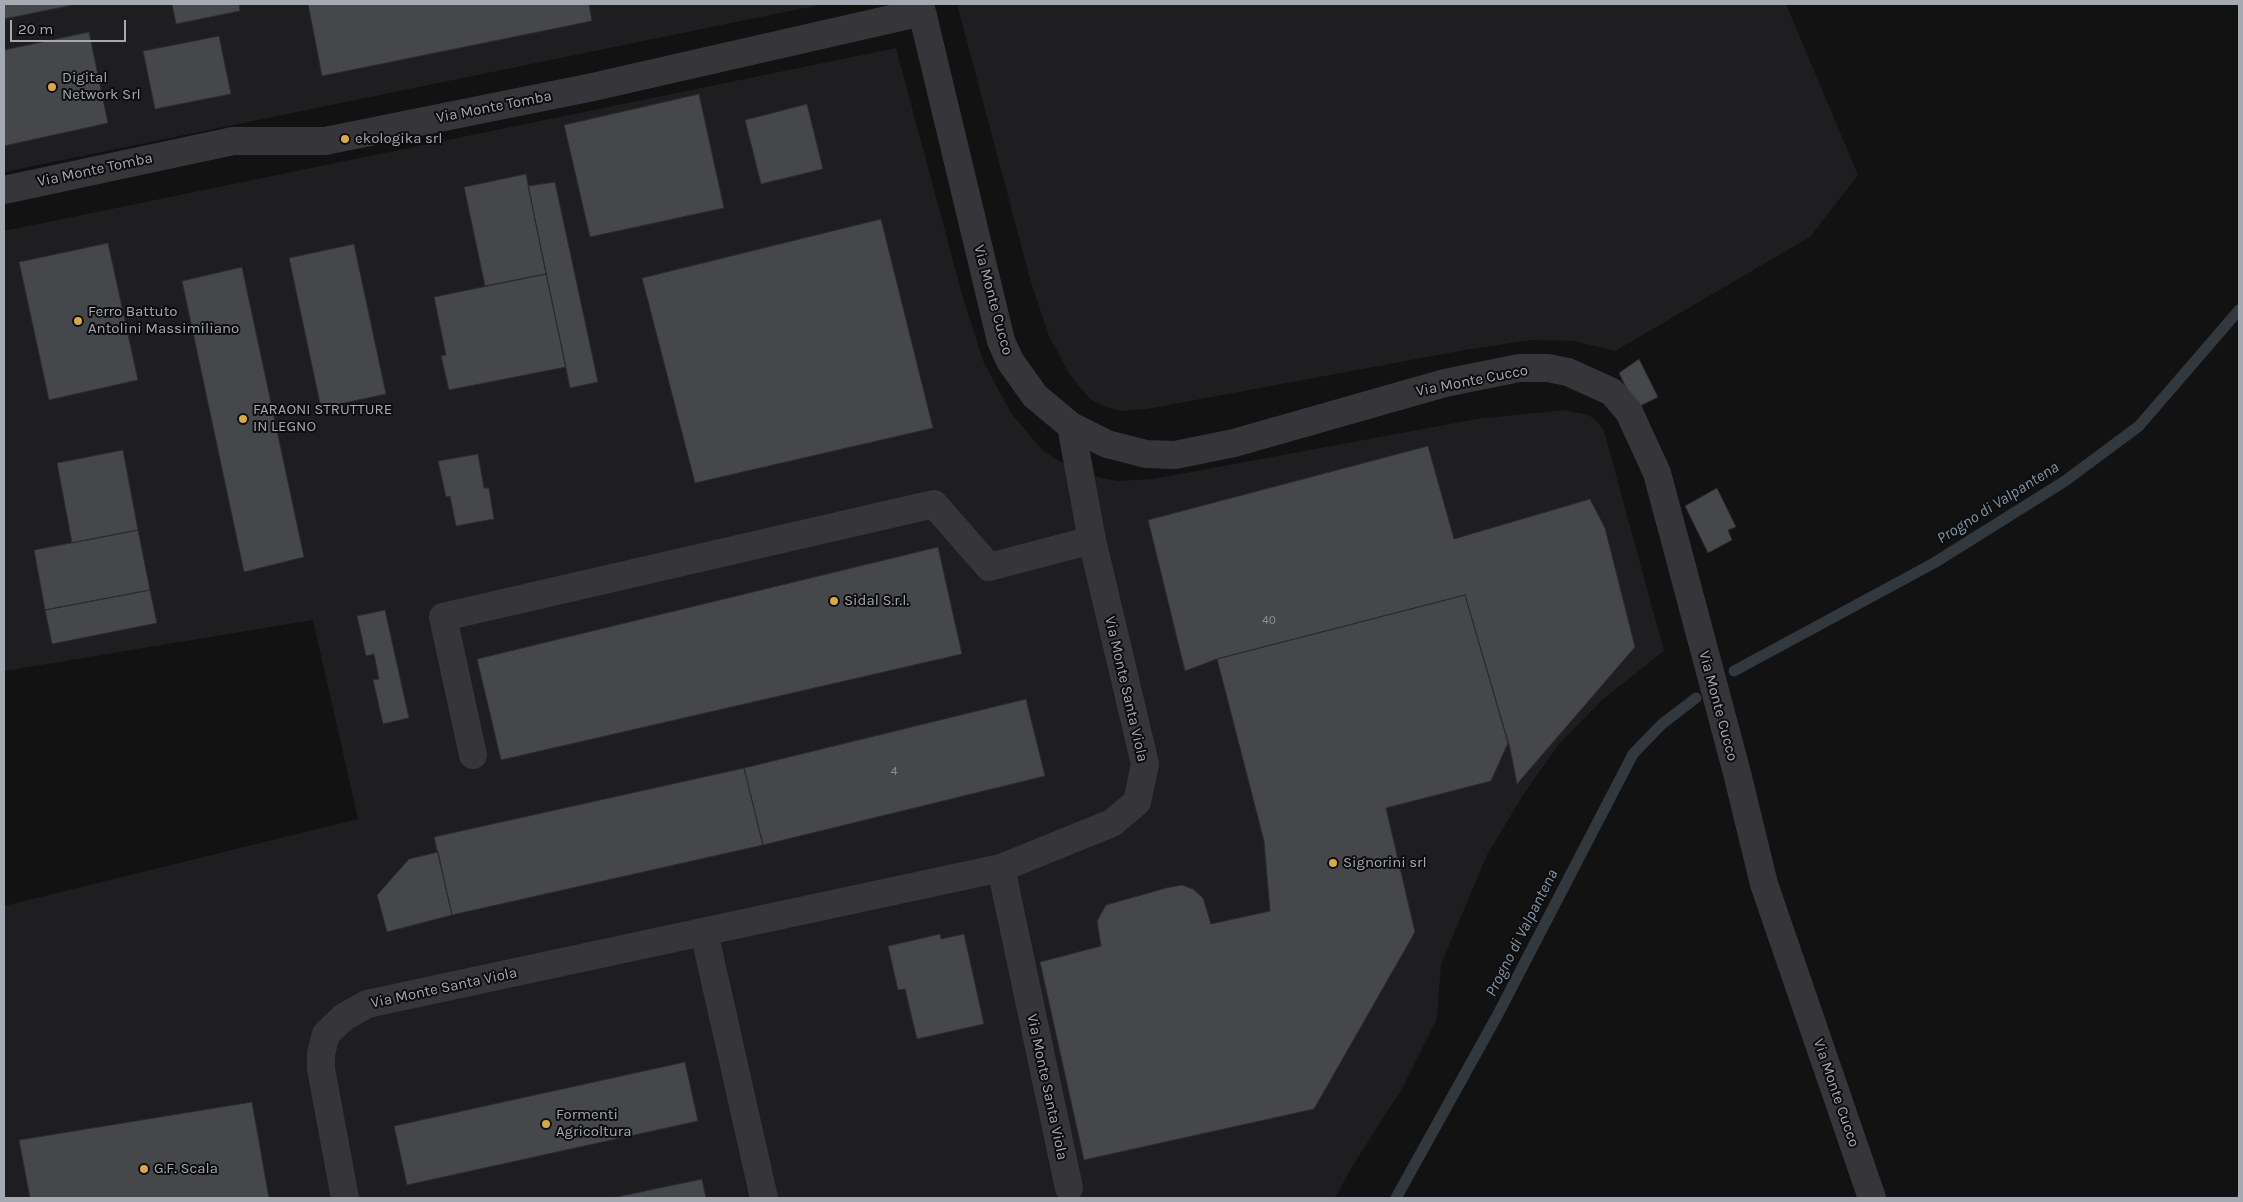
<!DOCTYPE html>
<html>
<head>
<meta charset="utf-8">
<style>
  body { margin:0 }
  #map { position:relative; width:2243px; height:1202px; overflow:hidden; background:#121213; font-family:Karla,sans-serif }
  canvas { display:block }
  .frame { position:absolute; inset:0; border:5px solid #a5a9b2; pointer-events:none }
  .scale { position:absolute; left:10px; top:20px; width:116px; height:22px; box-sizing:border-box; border:2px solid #a5a9b2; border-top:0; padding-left:6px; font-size:15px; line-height:18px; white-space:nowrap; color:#a5a9b2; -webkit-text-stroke:4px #0d0d0e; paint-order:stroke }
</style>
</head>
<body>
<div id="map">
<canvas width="2243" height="1202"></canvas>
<div class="frame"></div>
<div class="scale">20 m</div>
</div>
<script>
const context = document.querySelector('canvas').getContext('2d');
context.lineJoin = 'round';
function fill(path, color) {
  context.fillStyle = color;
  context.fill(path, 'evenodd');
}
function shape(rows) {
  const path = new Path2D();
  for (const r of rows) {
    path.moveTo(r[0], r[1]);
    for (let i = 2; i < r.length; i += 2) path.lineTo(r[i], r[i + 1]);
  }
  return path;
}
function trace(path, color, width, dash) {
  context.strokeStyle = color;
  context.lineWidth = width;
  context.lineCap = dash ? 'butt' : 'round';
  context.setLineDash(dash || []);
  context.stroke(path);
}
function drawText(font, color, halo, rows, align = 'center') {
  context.font = font + ' Karla,sans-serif';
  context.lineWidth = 4;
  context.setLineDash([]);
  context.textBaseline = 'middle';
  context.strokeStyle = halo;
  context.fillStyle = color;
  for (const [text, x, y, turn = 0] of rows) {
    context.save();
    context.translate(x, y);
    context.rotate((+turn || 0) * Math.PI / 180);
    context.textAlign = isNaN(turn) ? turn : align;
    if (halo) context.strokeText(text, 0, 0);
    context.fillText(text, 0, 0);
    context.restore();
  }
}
const built = shape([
  [4,4,824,4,4,172],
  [957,4,1786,4,1858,175,1810,237,1615,351,1574,341,1532,340,1465,350,1147,409,1121,411,1103,406,1090,399,1070,375,1049,336,1030,279],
  [896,48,963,298,984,363,1011,413,1043,451,1079,473,1117,481,1153,479,1477,419,1564,410,1588,415,1595,419,1604,431,1664,651,1602,700,1559,744,1523,795,1487,855,1441,964,1437,1019,1403,1087,1353,1165,1335,1198,4,1198,4,906,358,819,313,620,4,671,4,231]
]);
const stream = shape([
  [1734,671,1934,563,2065,481,2139,426,2239,310],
  [1396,1198,1497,1016,1633,754,1662,724,1696,698]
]);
const building = shape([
  [4,4,78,4,4,19,4,4],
  [172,4,239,4,240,11,176,24,172,4],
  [308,4,589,4,592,21,322,76,308,4],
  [89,32,108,123,4,146,4,50,89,32],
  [219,36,231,94,155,109,143,51,219,36],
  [699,94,724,208,590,237,564,125,699,94],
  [807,104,823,169,761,184,745,120,807,104],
  [526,174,546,274,485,286,464,187,526,174],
  [555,182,598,382,570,388,528,186,555,182],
  [881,219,933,428,695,483,642,278,881,219],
  [108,243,138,380,49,400,19,262,108,243],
  [354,244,386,394,321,408,289,258,354,244],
  [242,267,304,557,244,572,182,281,242,267],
  [546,274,566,367,449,390,441,356,446,355,434,297,546,274],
  [1639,359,1658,397,1636,408,1619,373,1639,359],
  [1428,446,1454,539,1590,499,1605,528,1635,647,1517,784,1510,748,1465,595,1217,659,1185,671,1148,520,1428,446],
  [123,450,138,530,72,543,57,463,123,450],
  [478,454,484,488,489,488,494,519,456,526,450,496,446,497,438,461,478,454],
  [1717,488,1736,527,1728,530,1732,540,1708,553,1685,506,1717,488],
  [138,530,150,590,45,610,34,550,138,530],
  [938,547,962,654,501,760,477,659,938,547],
  [150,590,157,623,52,644,45,610,150,590],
  [1465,595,1508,743,1491,781,1386,808,1415,932,1314,1109,1084,1160,1040,962,1101,946,1097,921,1106,905,1166,888,1182,885,1193,889,1203,898,1211,924,1270,911,1264,841,1217,659,1465,595],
  [385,610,409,718,383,724,373,680,379,679,374,654,366,656,357,616,385,610],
  [1026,699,1045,776,763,845,744,768,1026,699],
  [744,768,763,845,452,915,434,837,744,768],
  [438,852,452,915,387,932,377,895,409,859,438,852],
  [940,934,941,939,964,934,984,1024,917,1039,905,989,898,990,888,946,940,934],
  [685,1062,698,1121,407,1185,394,1126,685,1062],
  [252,1102,269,1198,30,1198,19,1140,252,1102],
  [702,1179,706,1198,612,1198,702,1179]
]);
const minor = shape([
  [916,4,922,12,1001,341,1010,361,1035,396,1071,426,1107,444,1146,454,1175,455,1234,443,1445,383,1519,368,1548,368,1568,372,1612,392,1629,412,1657,473,1737,773,1764,884,1872,1198],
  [4,190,233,141,325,141,593,87,922,12],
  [473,755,443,617,934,504,989,567,1092,540],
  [1001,868,1069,1188],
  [704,932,764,1198],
  [345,1198,321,1069,321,1054,326,1034,344,1017,367,1004,1001,868,1112,823,1137,802,1145,764,1092,540,1071,426]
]);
const markers = [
  [52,87,5,"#daa844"],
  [345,139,5,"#daa844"],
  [78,321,5,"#daa844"],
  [243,419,5,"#daa844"],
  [834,601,5,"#daa844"],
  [1333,863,5,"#daa844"],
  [546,1124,5,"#daa844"],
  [144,1169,5,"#daa844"]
];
const numberNames = [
  ["40",1269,621],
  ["4",894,772]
];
const poiNames = [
  ["Digital",62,78],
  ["Network Srl",62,95],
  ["ekologika srl",355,139],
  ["Ferro Battuto",88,312],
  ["Antolini Massimiliano",88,329],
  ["FARAONI STRUTTURE",253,410],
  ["IN LEGNO",253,427],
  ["Sidal S.r.l.",844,601],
  ["Signorini srl",1343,863],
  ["Formenti",556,1115],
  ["Agricoltura",556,1132],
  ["G.F. Scala",154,1169]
];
const streetNames = [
  ["Via Monte Tomba",494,107,-11],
  ["Via Monte Tomba",95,170,-12],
  ["Via Monte Cucco",993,300,75],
  ["Via Monte Cucco",1472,381,-11],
  ["Via Monte Santa Viola",1126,689,77],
  ["Via Monte Cucco",1718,706,75],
  ["Via Monte Santa Viola",444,988,-12],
  ["Via Monte Santa Viola",1047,1087,78],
  ["Via Monte Cucco",1836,1093,71]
];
const waterNames = [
  ["Progno di Valpantena",1998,503,-32],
  ["Progno di Valpantena",1522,933,-63]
];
fill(built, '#1e1e20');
trace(stream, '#31383e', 11);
fill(building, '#46474b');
trace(building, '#2c2c2f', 1);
trace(minor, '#36363a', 28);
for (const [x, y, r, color] of markers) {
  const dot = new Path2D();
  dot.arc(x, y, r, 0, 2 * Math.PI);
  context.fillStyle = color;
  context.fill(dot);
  trace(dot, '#0d0d0e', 2);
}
drawText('12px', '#8d9098', null, numberNames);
drawText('15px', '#a5a9b2', '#0d0d0e', poiNames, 'left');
drawText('15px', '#a5a9b2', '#0d0d0e', streetNames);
drawText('italic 16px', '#8096a9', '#0d0d0e', waterNames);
</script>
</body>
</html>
